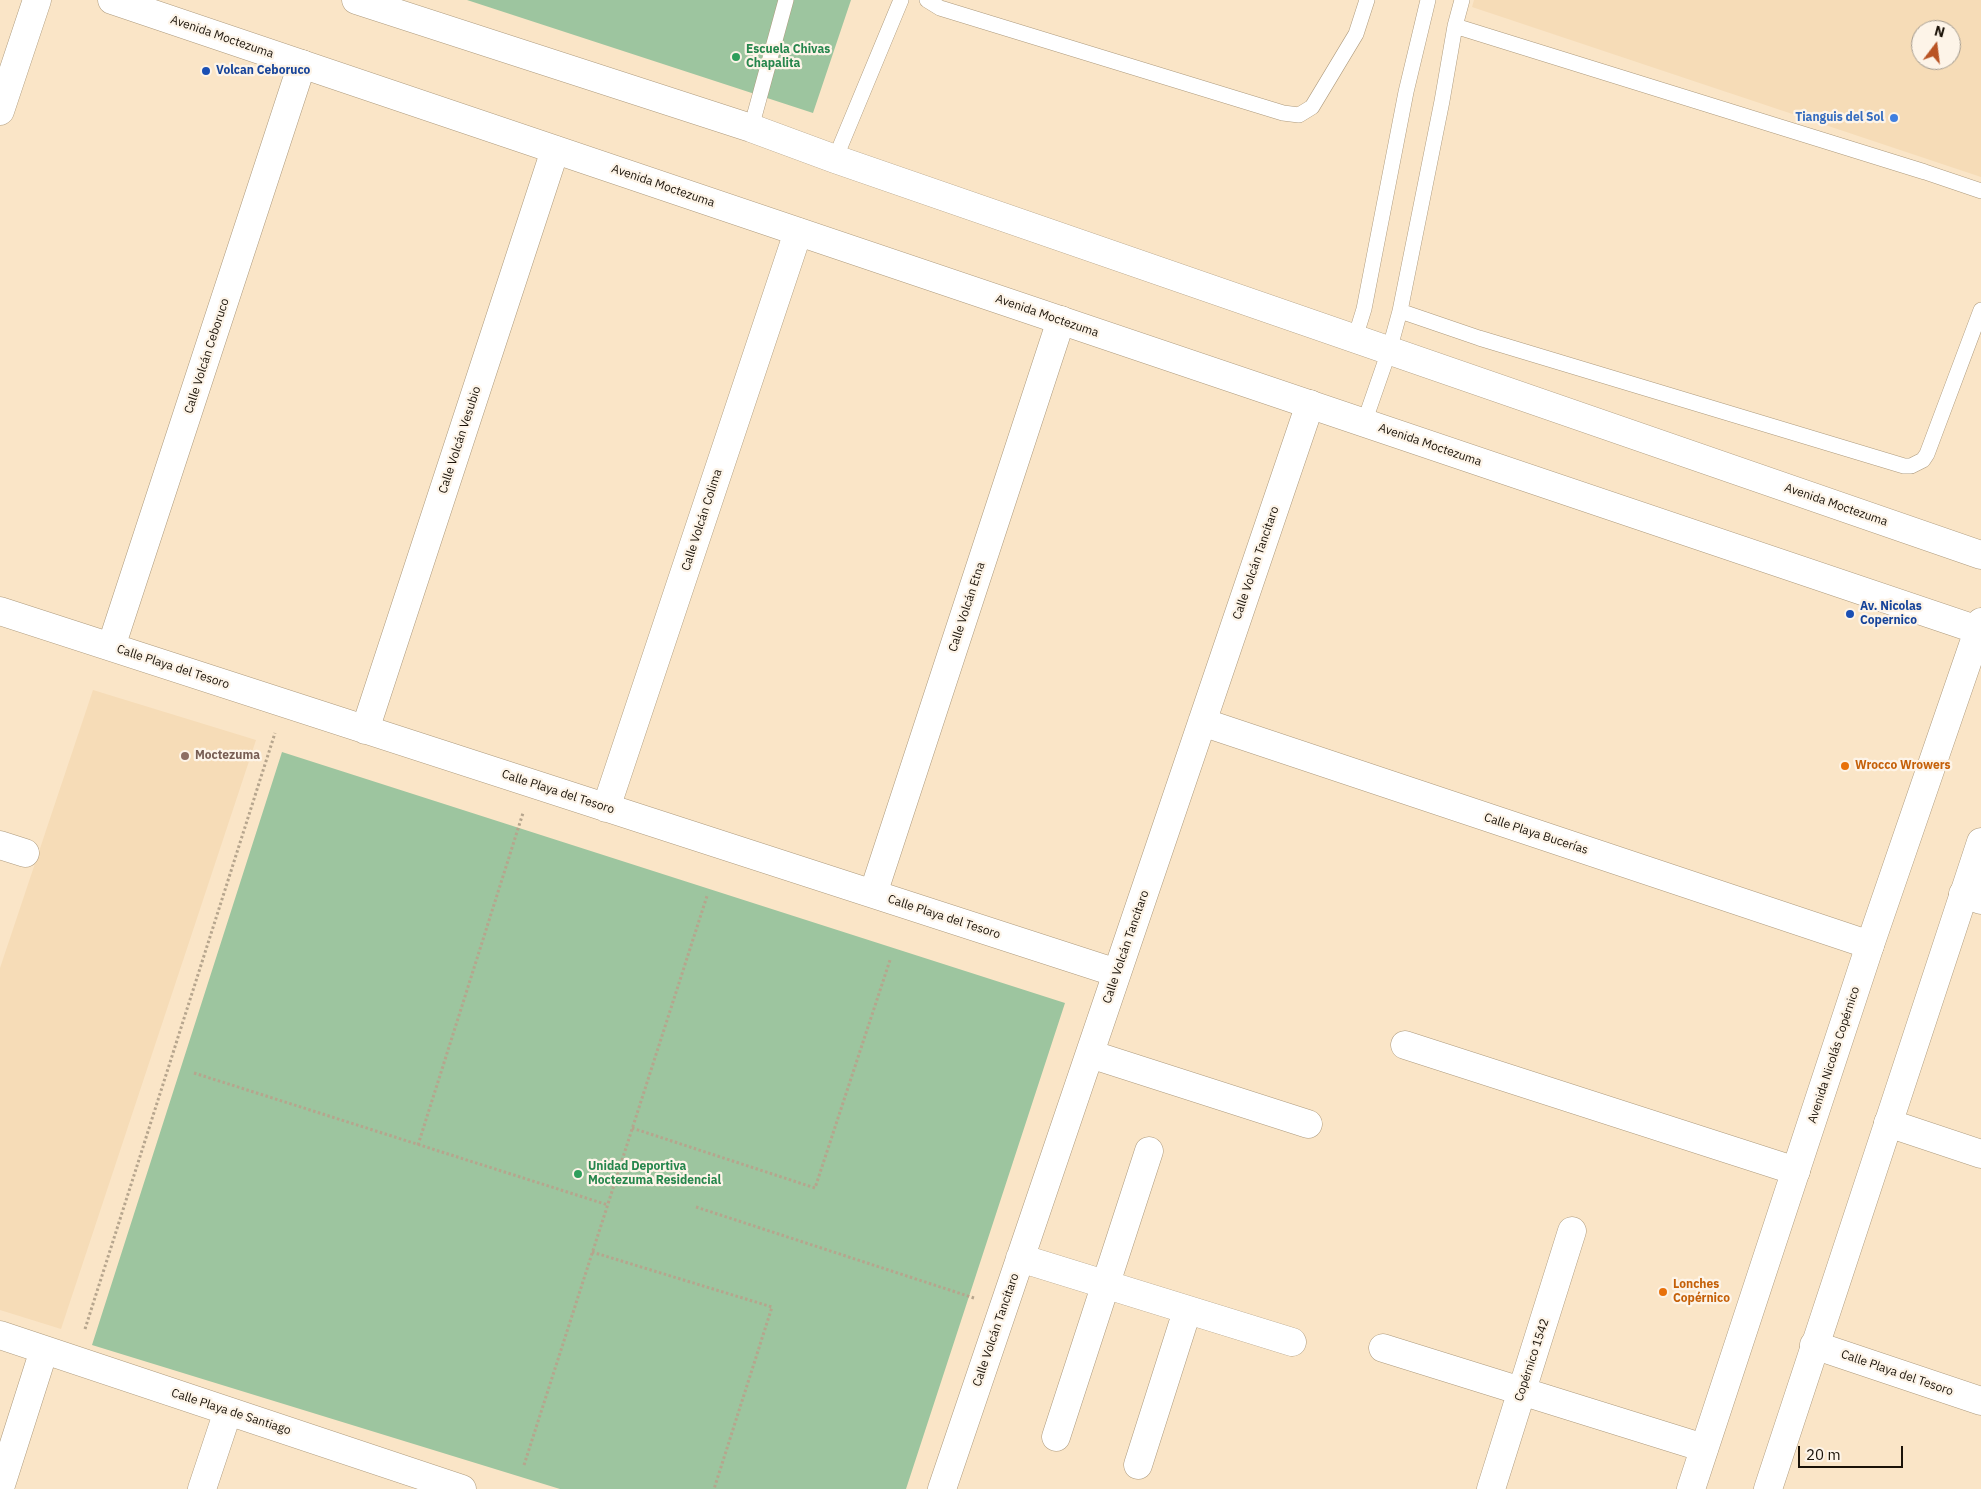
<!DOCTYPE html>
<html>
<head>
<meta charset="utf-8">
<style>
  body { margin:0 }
  #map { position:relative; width:1981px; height:1489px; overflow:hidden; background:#fae5c7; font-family:"IBM Plex Sans",sans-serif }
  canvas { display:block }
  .north { position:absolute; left:1911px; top:20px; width:50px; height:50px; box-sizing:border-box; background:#fdf4e8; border:1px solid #a29a8e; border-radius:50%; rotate:15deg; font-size:14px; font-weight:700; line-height:20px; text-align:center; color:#1a1208 }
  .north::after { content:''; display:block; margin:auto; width:18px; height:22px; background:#b95424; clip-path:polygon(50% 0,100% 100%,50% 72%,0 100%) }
  .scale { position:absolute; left:1798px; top:1446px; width:105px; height:22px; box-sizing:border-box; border:2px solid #1a1208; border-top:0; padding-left:6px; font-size:15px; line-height:18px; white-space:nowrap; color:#1a1208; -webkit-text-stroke:4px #fdf4e8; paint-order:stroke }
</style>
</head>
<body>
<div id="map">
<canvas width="1981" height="1489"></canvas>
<div class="north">N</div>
<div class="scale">20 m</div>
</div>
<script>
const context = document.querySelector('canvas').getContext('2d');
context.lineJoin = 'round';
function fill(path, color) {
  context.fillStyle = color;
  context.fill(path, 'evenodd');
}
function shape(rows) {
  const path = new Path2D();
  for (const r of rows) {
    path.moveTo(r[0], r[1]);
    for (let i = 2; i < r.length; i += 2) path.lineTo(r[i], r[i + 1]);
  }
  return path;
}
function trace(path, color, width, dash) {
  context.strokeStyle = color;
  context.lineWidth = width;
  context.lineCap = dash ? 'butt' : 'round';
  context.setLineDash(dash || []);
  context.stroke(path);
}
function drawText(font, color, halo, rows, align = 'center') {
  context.font = font + ' "IBM Plex Sans",sans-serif';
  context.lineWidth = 4.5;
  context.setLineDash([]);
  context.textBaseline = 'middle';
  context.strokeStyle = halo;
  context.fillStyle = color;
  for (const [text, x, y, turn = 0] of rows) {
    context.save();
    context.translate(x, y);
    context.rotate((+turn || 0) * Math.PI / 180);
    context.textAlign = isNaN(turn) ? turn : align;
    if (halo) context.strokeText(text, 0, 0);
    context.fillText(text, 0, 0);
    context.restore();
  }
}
const built = shape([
  [1474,0,1981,0,1981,177,1472,7],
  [1921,30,1951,30,1951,60,1921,60],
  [93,690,256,740,61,1329,0,1310,0,968]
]);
const green = shape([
  [467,0,851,0,813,113],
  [282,752,1065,1003,906,1489,560,1489,92,1345]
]);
const path = shape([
  [194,1073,608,1205],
  [632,1128,815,1188,890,960],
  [418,1145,523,813],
  [696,1207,974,1298],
  [592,1252,772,1307,714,1489],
  [85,1329,275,733],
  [524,1465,707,896]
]);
const lane = shape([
  [927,0,940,8,1283,113,1299,115,1312,107,1356,34,1367,0],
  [1455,26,1925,172,1981,191],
  [751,128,786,0],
  [835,159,901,0],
  [1400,311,1479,338,1904,466,1911,466,1923,460,1927,454,1981,310],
  [1355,338,1364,309,1406,92,1428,0],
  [1364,423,1389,351,1400,311,1442,101,1455,26,1462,0]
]);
const street = shape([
  [0,111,37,0],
  [0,611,1117,973],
  [111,647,302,64],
  [1202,722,1870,945],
  [365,730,555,150],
  [606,808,798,232],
  [0,845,25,853],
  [873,894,1061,320],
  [1963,894,1981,900],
  [1405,1045,1796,1171],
  [1090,1054,1308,1124],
  [1888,1123,1981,1154],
  [1020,1258,1292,1342],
  [0,1335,462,1489],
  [1814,1345,1981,1401],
  [1383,1348,1704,1448],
  [1056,1437,1149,1151],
  [1138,1465,1187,1311],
  [0,1488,44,1350],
  [202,1489,228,1411],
  [942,1489,1310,404],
  [1491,1489,1572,1231]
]);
const secondary = shape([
  [112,0,1981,631],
  [356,0,751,128,835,159,1981,555],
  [1691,1489,1870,945,1981,622],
  [1768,1489,1981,842]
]);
const markers = [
  [736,57,5,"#2e9e5b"],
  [206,71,5,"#1a4fb4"],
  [1894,118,5,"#3f7fe0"],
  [1850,614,5,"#1a4fb4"],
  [185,756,5,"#8d6e63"],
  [1845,766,5,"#e8710a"],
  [578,1174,5,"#2e9e5b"],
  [1663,1292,5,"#e8710a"]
];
const streetNames = [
  ["Avenida Moctezuma",222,37,19],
  ["Avenida Moctezuma",663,186,19],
  ["Avenida Moctezuma",1047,316,19],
  ["Calle Volcán Ceboruco",207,356,-72],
  ["Calle Volcán Vesubio",460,440,-72],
  ["Avenida Moctezuma",1430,445,19],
  ["Avenida Moctezuma",1836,505,19],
  ["Calle Volcán Colima",702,520,-72],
  ["Calle Volcán Tancítaro",1256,563,-71],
  ["Calle Volcán Etna",967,607,-72],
  ["Calle Playa del Tesoro",173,667,18],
  ["Calle Playa del Tesoro",558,792,18],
  ["Calle Playa Bucerías",1536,834,18],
  ["Calle Playa del Tesoro",944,917,18],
  ["Calle Volcán Tancítaro",1126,947,-71],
  ["Avenida Nicolás Copérnico",1834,1055,-72],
  ["Calle Volcán Tancítaro",996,1330,-71],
  ["Copérnico 1542",1532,1360,-72],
  ["Calle Playa del Tesoro",1897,1373,19],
  ["Calle Playa de Santiago",231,1412,18]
];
const leisureNames = [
  ["Escuela Chivas",746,50],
  ["Chapalita",746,64],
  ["Unidad Deportiva",588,1167],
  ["Moctezuma Residencial",588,1181]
];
const transitNames = [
  ["Volcan Ceboruco",216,71],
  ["Av. Nicolas",1860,607],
  ["Copernico",1860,621]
];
const shopNames = [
  ["Tianguis del Sol",1884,118]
];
const educationNames = [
  ["Moctezuma",195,756]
];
const foodNames = [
  ["Wrocco Wrowers",1855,766],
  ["Lonches",1673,1285],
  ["Copérnico",1673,1299]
];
fill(built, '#f6dcb7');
fill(green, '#9dc59f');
trace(lane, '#ad9a7d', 16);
trace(street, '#ad9a7d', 29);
trace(secondary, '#ad9a7d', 29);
trace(path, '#b6a58d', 3, [2.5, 2.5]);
trace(lane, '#fff', 15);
trace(street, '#fff', 28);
trace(secondary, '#fff', 28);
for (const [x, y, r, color] of markers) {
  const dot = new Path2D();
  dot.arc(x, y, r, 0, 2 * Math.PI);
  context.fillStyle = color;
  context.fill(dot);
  trace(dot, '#fdf4e8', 2);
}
drawText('12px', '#1a1208', '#fdf4e8', streetNames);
drawText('bold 12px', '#27864d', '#fdf4e8', leisureNames, 'left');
drawText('bold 12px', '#164399', '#fdf4e8', transitNames, 'left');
drawText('bold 12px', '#366cbe', '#fdf4e8', shopNames, 'right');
drawText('bold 12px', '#785e54', '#fdf4e8', educationNames, 'left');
drawText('bold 12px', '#c56008', '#fdf4e8', foodNames, 'left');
</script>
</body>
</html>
